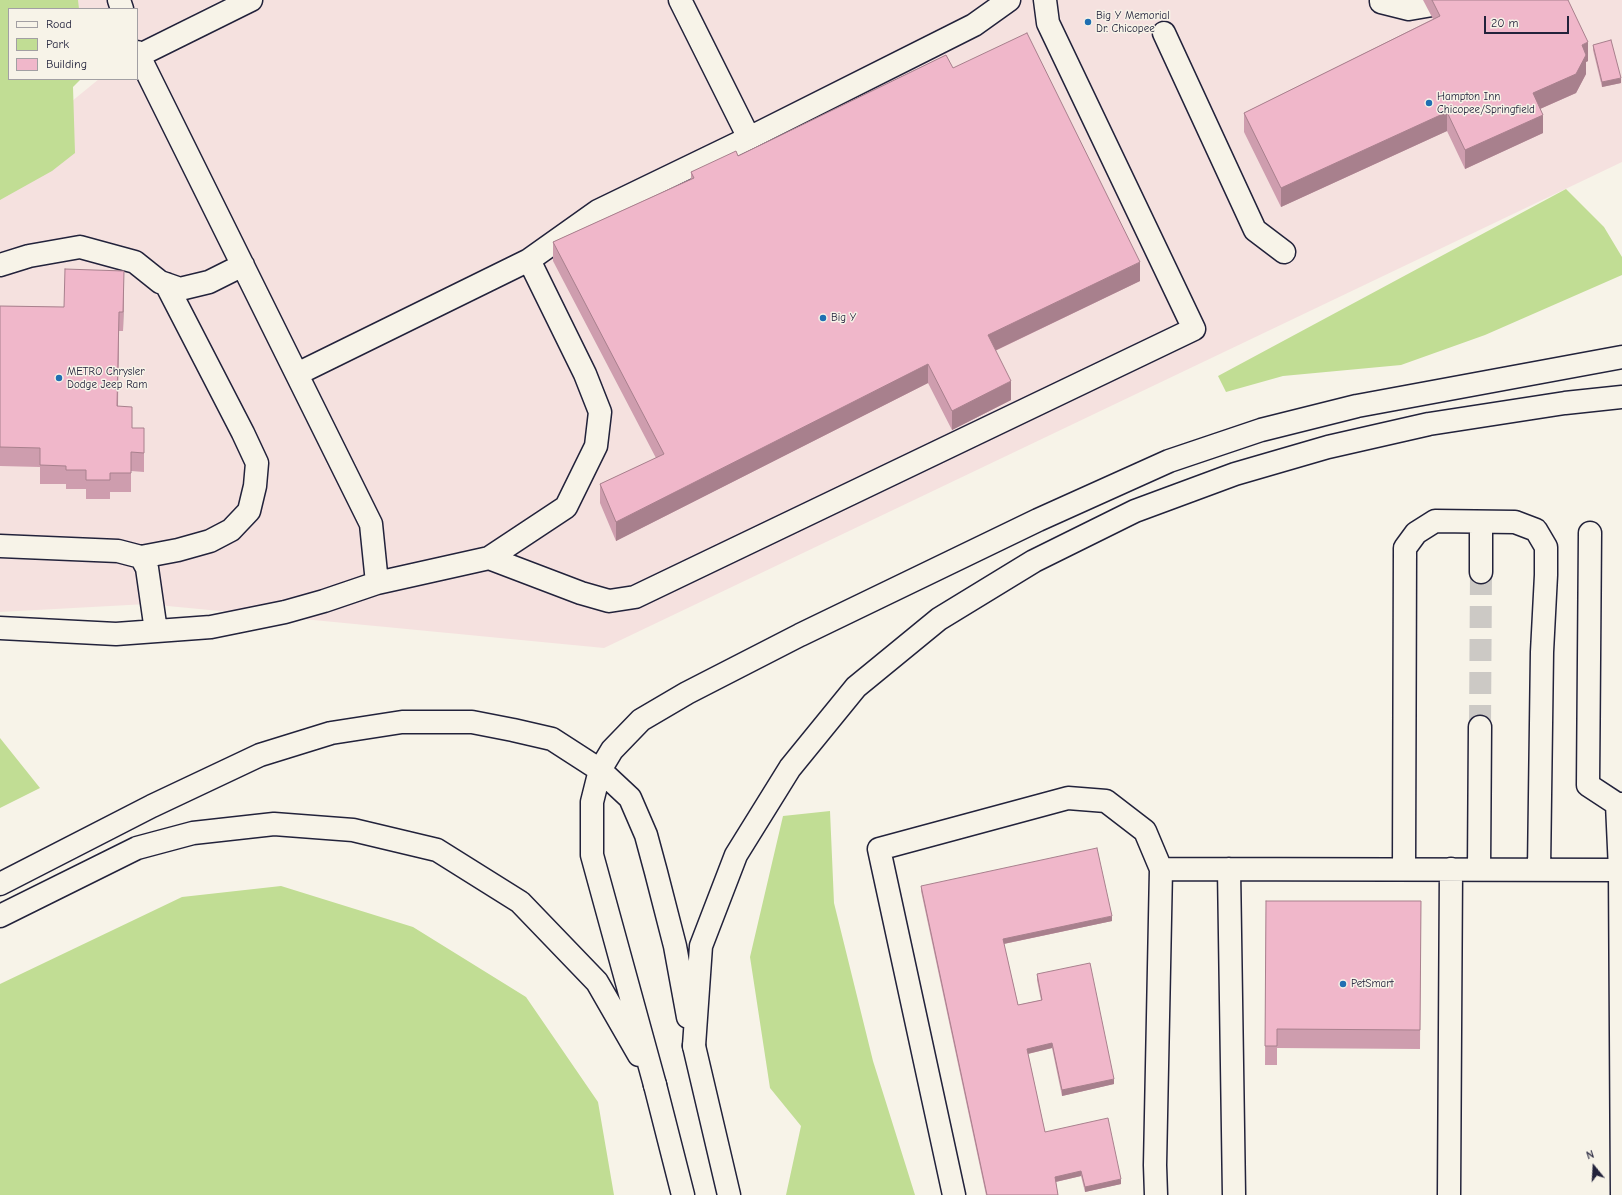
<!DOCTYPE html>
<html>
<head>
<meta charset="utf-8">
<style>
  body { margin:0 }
  #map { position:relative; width:1622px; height:1195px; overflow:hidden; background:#f7f3e8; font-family:"Comic Neue",sans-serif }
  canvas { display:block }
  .legend { position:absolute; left:8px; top:8px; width:130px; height:72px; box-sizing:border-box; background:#f7f3e8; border:1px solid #a29fa3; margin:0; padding:5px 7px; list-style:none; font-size:12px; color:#22223b }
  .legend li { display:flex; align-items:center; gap:8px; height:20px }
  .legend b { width:20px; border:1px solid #a29fa3 }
  .north { position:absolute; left:1574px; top:1147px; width:40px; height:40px; -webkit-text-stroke:3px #f7f3e8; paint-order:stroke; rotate:342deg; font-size:11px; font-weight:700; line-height:16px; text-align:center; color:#22223b }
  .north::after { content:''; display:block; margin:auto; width:14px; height:18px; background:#22223b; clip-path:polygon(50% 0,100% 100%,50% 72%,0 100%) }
  .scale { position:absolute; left:1484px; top:16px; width:85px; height:18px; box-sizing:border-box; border:2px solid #22223b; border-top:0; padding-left:5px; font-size:12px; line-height:14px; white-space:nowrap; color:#22223b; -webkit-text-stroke:3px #f7f3e8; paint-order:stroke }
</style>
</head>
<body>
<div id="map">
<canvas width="1622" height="1195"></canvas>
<ul class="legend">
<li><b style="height:5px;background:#f7f3e8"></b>Road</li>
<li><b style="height:11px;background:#c1dd94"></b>Park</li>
<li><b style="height:11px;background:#f0b7ca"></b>Building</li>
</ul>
<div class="north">N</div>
<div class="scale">20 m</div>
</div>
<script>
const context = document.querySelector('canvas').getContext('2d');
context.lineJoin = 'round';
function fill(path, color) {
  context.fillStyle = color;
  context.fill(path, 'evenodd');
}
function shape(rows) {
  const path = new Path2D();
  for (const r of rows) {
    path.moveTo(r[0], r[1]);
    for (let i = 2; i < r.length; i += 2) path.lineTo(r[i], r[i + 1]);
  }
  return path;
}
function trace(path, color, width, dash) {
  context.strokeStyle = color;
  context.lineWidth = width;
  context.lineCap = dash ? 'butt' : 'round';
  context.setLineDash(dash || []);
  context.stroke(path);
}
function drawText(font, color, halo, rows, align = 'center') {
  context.font = font + ' "Comic Neue",sans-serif';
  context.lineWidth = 3;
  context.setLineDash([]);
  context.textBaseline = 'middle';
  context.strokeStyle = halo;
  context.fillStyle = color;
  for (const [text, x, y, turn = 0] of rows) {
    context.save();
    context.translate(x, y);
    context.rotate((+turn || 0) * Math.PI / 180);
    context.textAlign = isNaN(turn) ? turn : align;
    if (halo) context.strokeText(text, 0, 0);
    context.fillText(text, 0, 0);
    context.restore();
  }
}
const built = shape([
  [75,0,1622,0,1622,162,604,648,147,604,0,612,0,160,99,79,137,79,137,9,77,9]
]);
const green = shape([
  [0,0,78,0,79,9,9,9,9,79,81,79,73,87,75,153,52,171,0,200],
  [1566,189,1604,227,1622,257,1622,275,1485,335,1401,365,1283,376,1226,392,1218,376],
  [0,738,40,788,0,808],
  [830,811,834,903,873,1061,915,1195,786,1195,801,1126,770,1088,750,957,783,816],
  [281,886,413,927,526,997,598,1102,614,1195,0,1195,0,984,182,897]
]);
const minorTunnel = shape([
  [1480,727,1481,572]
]);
const minor = shape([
  [119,0,122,9],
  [680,0,749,138],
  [1381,0,1381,2,1409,9,1438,4,1447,0],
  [1164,33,1255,230,1284,252],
  [137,52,371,524,377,583],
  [138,56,251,0],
  [0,265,29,256,80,247,135,262,160,282,180,289,209,282,243,265],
  [297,374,529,260,598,211,749,138,974,25,1009,0],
  [1590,533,1588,785,1617,804],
  [0,546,118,551,141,557,147,568,156,631],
  [141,557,178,550,210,541,231,530,249,511,255,486,257,463,243,433,166,284],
  [489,558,581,593,609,601,635,597,1194,329,1048,23,1045,0],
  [1481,572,1481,522],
  [0,628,116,634,211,627,285,612,324,601,377,583,489,558,566,507,596,446,600,412,585,374,529,260],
  [1229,869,1234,1195],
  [1404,869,1405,548,1416,533,1435,521,1515,522,1536,530,1546,547,1546,575,1542,652,1539,869],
  [1479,869,1480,727],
  [954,1195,879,849,1068,798,1106,801,1145,831,1161,869,1622,870],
  [1156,1195,1155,1165,1161,869],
  [1449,1195,1451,869],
  [1622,1195,1620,870,1617,804,1622,804]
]);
const major = shape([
  [0,884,152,806,260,755,331,733,402,722,472,722,513,730,552,739,600,770,630,798,646,835,656,872,675,946,688,1017],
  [0,916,137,848,193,833,274,824,353,830,437,850,520,902,597,982,639,1055],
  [694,1046,701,946,736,855,790,768,856,687,939,619,1034,561,1135,511,1235,474,1328,447,1429,424,1565,403,1622,397],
  [655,1085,592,855,592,802,600,770,612,750,641,720,687,693,800,635,1038,520,1169,461,1261,430,1357,406,1622,357]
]);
const highway = shape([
  [694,1046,729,1195],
  [655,1085,683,1195]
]);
const wall = shape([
  [1423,0,1568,0,1588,61,1586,62,1586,74,1576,93,1540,109,1543,133,1465,169,1447,131,1281,207,1244,132,1244,113,1433,19],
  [1593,45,1621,83,1602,87,1593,50],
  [953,68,1140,281,995,351,1011,400,952,430,928,383,616,541,600,503,600,484,656,458,553,261,553,242,691,179,691,172,738,156],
  [124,290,123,331,119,331,118,406,144,447,144,472,131,471,131,492,110,492,110,499,86,499,86,489,66,489,66,484,40,484,40,467,0,466,0,306,64,307],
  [921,886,1112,921,1004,944,1018,1005,1041,1000,1037,980,1037,974,1114,1084,1062,1096,1052,1048,1028,1054,1045,1132,1121,1184,1085,1192,1081,1176,1056,1182,1058,1195,986,1195,921,891],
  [1266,901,1421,901,1420,1049,1277,1048,1277,1065,1265,1065]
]);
const shadedWall = shape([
  [1588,42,1588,61,1586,62,1586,74,1576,93,1533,112,1533,93,1582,45],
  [1621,78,1621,83,1602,87,1602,82],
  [1447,112,1447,131,1281,207,1281,188],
  [1543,115,1543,133,1465,169,1465,150],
  [1140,262,1140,281,988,354,988,335],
  [124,271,124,290,123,331,123,312],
  [119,312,119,331,117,425,117,406],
  [928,364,928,383,616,541,616,522],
  [1011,381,1011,400,952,430,952,411],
  [1112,916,1112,921,1003,944,1003,939],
  [1052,1043,1052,1048,1027,1054,1027,1049],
  [1114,1079,1114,1084,1062,1096,1062,1090],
  [1081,1171,1081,1176,1055,1182,1055,1177],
  [1121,1179,1121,1184,1085,1192,1085,1187]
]);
const building = shape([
  [1432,0,1568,0,1588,42,1582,45,1586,55,1576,74,1533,93,1543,115,1465,150,1447,112,1281,188,1244,113,1440,16,1432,0],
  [1027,33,1140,262,988,335,1011,381,952,411,928,364,616,522,600,484,664,454,553,242,694,178,691,172,736,151,738,156,946,55,953,68,1027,33],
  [1611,40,1621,78,1602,82,1593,45,1611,40],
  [65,269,124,271,123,312,119,312,117,406,132,407,132,428,144,428,144,453,131,452,131,473,110,473,110,480,86,480,86,470,66,470,66,466,40,465,40,448,0,447,0,306,64,307,65,269],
  [1097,848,1112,916,1003,939,1018,1005,1042,1000,1037,974,1090,963,1114,1079,1062,1090,1052,1043,1027,1049,1045,1132,1108,1118,1121,1179,1085,1187,1081,1171,1055,1177,1058,1195,987,1195,921,886,1097,848],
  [1266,901,1421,901,1420,1030,1277,1029,1277,1046,1265,1046,1266,901]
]);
const markers = [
  [1088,22,4,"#1f6fb2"],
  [1429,103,4,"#1f6fb2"],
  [823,318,4,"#1f6fb2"],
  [59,378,4,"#1f6fb2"],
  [1343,984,4,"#1f6fb2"]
];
const poiNames = [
  ["Big Y Memorial",1096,16],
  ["Dr. Chicopee",1096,29],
  ["Hampton Inn",1437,97],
  ["Chicopee/Springfield",1437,110],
  ["Big Y",831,318],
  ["METRO Chrysler",67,372],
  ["Dodge Jeep Ram",67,385],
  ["PetSmart",1351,984]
];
fill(built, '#f5e1df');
fill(green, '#c1dd94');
trace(minorTunnel, '#ccc9c5', 22, [22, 11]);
trace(minor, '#22223b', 25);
trace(major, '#22223b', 25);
trace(highway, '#22223b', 25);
trace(minor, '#f7f3e8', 22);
trace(major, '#f7f3e8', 22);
trace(highway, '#f7f3e8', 22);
fill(wall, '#ce9dae');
fill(shadedWall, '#a8808d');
fill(building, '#f0b7ca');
trace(building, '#a8808d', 1);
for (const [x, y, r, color] of markers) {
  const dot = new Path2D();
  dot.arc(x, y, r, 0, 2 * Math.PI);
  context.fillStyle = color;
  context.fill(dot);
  trace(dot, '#f7f3e8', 1.5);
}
drawText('11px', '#22223b', '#f7f3e8', poiNames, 'left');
</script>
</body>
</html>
